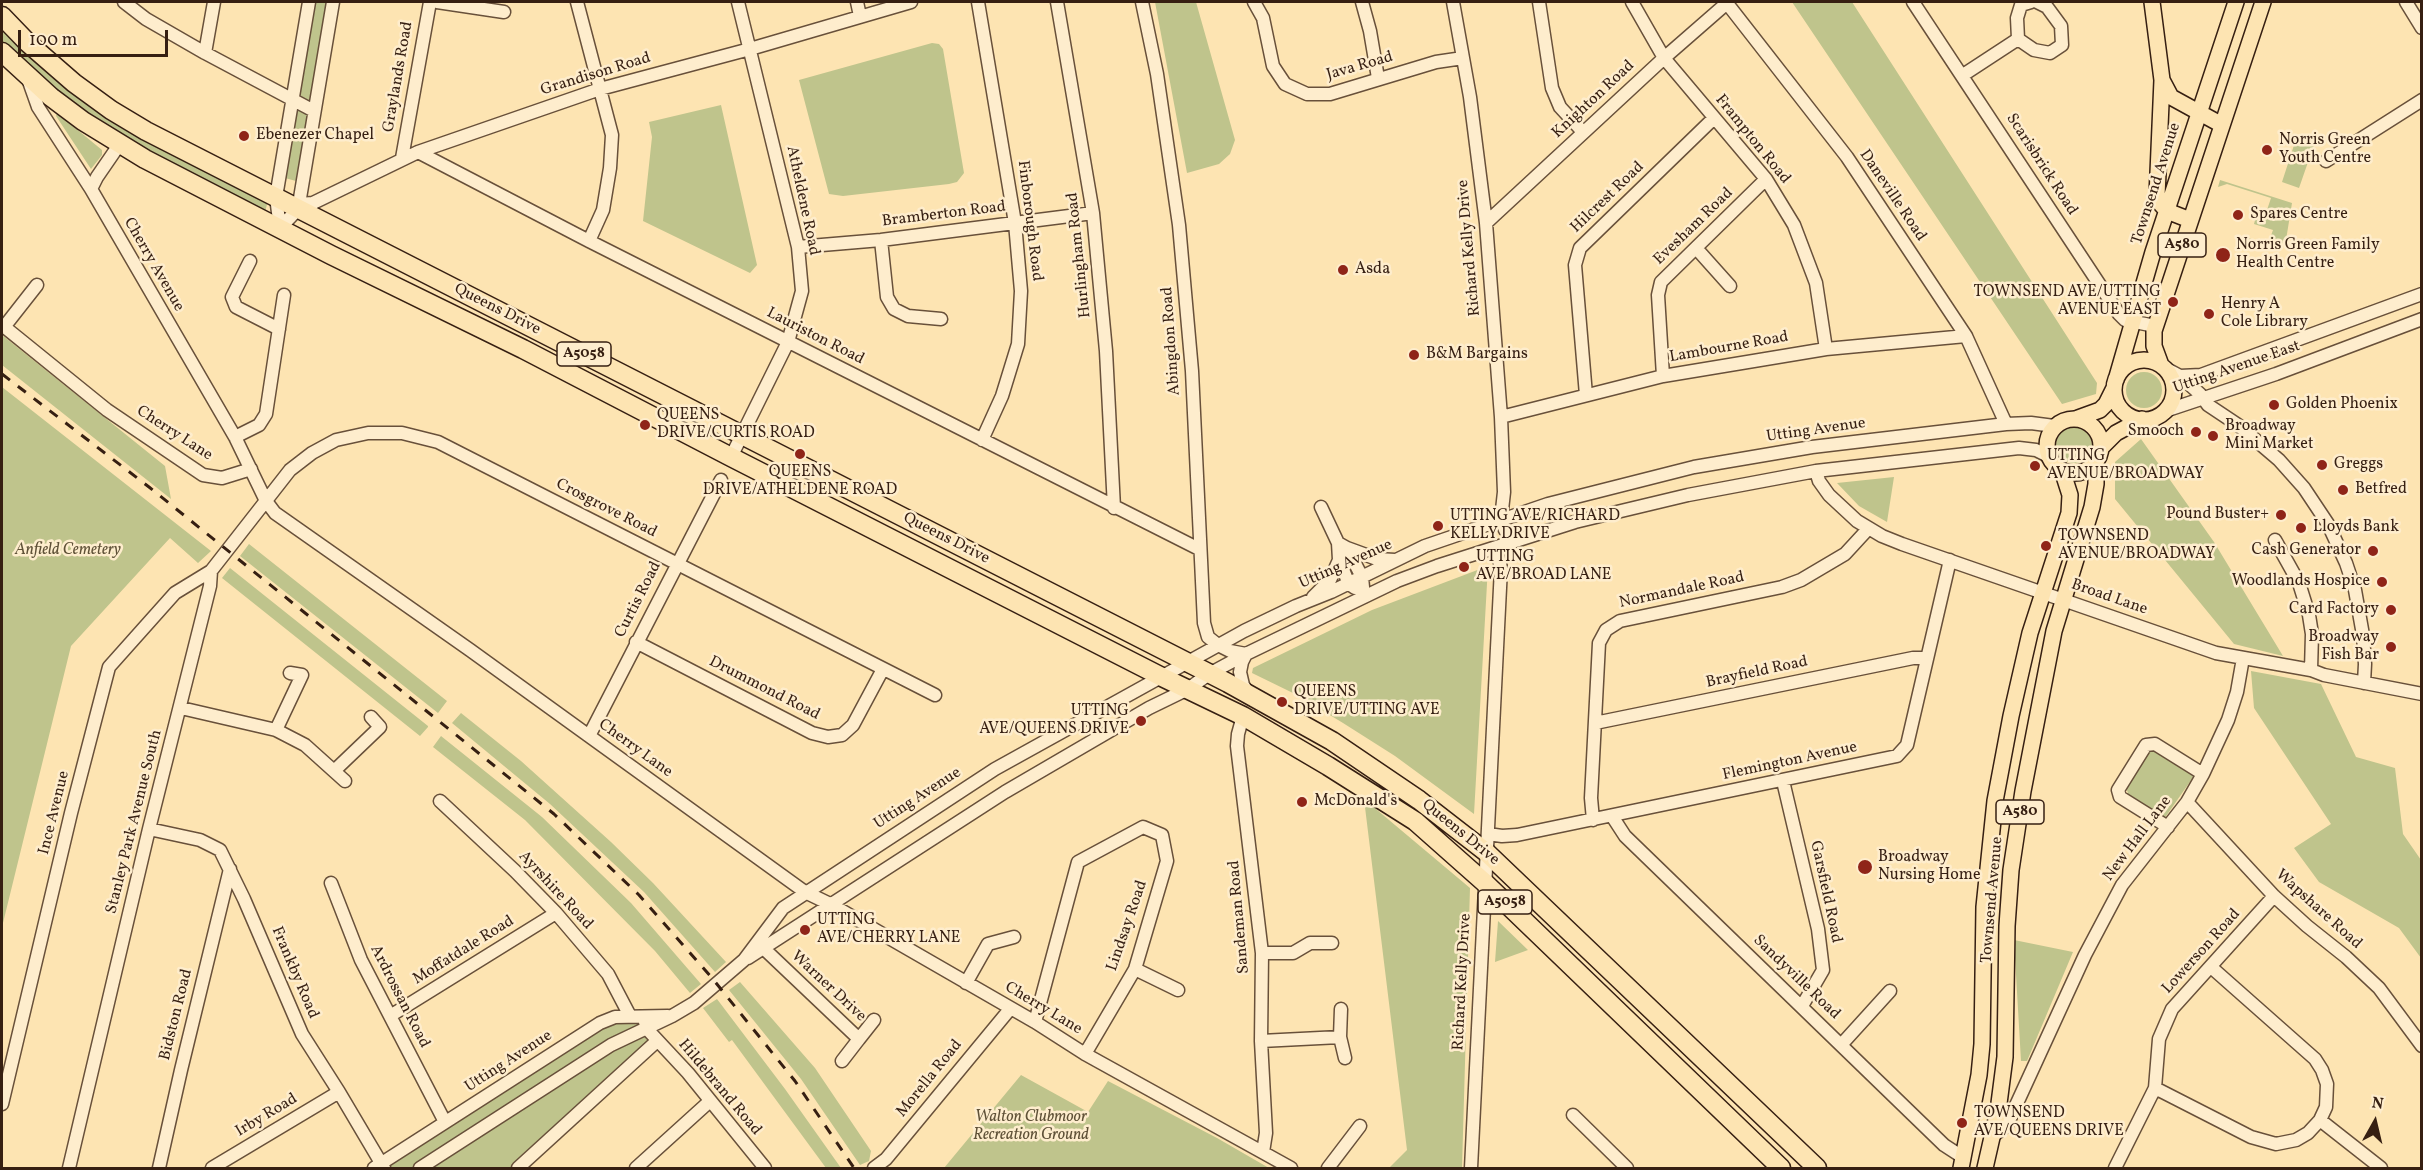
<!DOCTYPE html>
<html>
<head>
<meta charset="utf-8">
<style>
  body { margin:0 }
  #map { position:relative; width:2423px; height:1170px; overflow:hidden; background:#fde4b2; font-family:Vollkorn,serif }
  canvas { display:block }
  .frame { position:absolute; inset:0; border:3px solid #361f12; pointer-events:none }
  .north { position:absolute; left:2345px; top:1092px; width:60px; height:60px; -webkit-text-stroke:4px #feedcd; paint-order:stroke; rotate:8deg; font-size:16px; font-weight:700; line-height:24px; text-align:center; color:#361f12 }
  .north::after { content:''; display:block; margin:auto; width:21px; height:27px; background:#361f12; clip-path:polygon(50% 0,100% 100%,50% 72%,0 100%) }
  .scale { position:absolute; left:18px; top:30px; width:150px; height:27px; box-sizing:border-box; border:3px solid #361f12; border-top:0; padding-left:8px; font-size:18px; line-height:21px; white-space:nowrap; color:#361f12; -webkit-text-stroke:4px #feedcd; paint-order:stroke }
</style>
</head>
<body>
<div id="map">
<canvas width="2423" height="1170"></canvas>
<div class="frame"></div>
<div class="north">N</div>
<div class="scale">100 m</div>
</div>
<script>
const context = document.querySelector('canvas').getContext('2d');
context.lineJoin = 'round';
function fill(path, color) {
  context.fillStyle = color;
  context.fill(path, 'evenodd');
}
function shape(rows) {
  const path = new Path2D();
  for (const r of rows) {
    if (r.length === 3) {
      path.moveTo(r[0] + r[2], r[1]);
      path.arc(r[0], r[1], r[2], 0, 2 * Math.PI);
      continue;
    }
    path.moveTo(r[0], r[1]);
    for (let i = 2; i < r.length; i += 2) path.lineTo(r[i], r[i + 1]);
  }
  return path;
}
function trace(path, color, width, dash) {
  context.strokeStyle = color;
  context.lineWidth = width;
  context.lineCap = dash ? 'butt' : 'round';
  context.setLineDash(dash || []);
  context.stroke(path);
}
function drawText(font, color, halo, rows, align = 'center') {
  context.font = font + ' Vollkorn,serif';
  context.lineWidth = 5;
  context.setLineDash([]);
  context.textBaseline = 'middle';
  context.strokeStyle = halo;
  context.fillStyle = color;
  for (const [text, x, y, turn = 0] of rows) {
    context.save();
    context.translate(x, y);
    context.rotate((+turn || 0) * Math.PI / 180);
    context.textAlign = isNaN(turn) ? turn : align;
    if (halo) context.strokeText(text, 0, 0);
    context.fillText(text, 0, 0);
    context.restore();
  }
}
const green = shape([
  [314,2,328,2,311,102,298,97],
  [1155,2,1196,2,1235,140,1230,154,1219,164,1187,173],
  [1792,2,1852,2,2097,383,2096,394,2062,404],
  [2,25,49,70,268,201,265,212,120,139,74,107,2,44],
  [932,43,939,44,943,49,964,173,957,182,949,184,843,196,829,194,799,80],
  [721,105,757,265,750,273,643,221,652,137,649,122],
  [296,109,308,113,296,181,285,178],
  [57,113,102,150,102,155,91,169,56,116],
  [2296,139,2314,145,2299,188,2282,182],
  [2220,180,2292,203,2286,240,2273,251,2244,241,2245,237,2268,244,2273,230,2254,224,2258,209,2267,210,2271,198,2227,184,2218,187],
  [2,335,165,466,171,499,2,365],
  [2144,390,18],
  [2,387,211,551,198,563,170,538,71,646,2,927],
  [2074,445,18],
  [2141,439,2214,542,2283,656,2234,644,2115,499,2115,462],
  [1894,477,1887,522,1859,506,1837,483],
  [249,544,447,701,438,713,240,556],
  [1488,566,1474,814,1395,756,1343,723,1295,694,1252,673,1253,668,1372,610],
  [230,568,428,726,428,727,420,736,222,578],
  [2251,671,2321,684,2356,757,2395,768,2403,834,2421,860,2421,958,2399,928,2319,882,2294,848,2331,824,2254,708],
  [461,713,521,761,611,842,653,883,726,962,715,972,644,892,550,804,452,723],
  [441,736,542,817,631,903,701,984,690,993,655,951,525,820,433,747],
  [2154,751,2194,776,2164,819,2128,794,2126,786,2147,752],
  [1364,799,1470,888,1462,1168,1389,1168,1407,1150],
  [1498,921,1528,950,1495,962],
  [2014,940,2073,952,2027,1061,2021,1061],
  [740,982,815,1068,871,1151,869,1161,860,1165,801,1079,729,990],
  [717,999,785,1089,841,1168,826,1168,732,1040,729,1042,703,1008],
  [643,1016,647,1029,657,1041,518,1168,374,1168,600,1023],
  [1021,1075,1088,1112,1108,1081,1217,1138,1269,1168,944,1168]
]);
const minor = shape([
  [124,2,146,19,205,53,314,111],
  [437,2,504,12],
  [577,2,612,135,610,168,603,210,589,241],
  [857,2,860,16],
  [978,2,1015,223,1021,291,1018,344,1002,396,982,440],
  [1057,2,1093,213,1106,351,1114,508],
  [1142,2,1157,74,1179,225,1192,371,1204,623,1208,637,1218,645,1230,651,1246,654,1242,662,1240,672,1243,685,1248,693],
  [1254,2,1263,18,1273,66,1285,84,1307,94,1330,94,1436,62,1463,58],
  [1362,2,1370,31,1378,78],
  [1453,2,1470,97,1486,223,1501,417,1504,492,1501,519,1505,530,1519,540],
  [1539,2,1552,88,1560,107,1583,132],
  [1632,2,1664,58,1766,179,1794,225,1816,283,1826,349],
  [1726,2,1847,157,1966,336,2006,424],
  [1913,2,2119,314,2125,320,2155,326],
  [2031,2,2021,5,2017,18,2018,39,2034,50,2050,53,2062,45,2061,26,2047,7,2037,2],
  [2406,2,2422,28],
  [205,53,214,2],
  [1963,75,2018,39],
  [27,76,38,107,91,189,235,437,266,501,275,513,470,650,805,892,832,905,1035,1022,1085,1054,1291,1168],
  [418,152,589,241,1199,549],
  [402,158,430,2],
  [2326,161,2422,100],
  [91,189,97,177,119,145],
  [299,204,313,203,418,152,600,89,750,49,911,2],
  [1486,223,1664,58,1727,3],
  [280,228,298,209,299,204,333,2],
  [280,228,276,197,309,2],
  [881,240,887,297,894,309,908,316,941,319],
  [798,247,881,240,1093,213],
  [1696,248,1730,286],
  [250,261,232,297,236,307,279,329],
  [2,325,107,410,203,475,222,478,251,469],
  [4,327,37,285],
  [2165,368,2180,376,2201,375,2422,294],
  [1663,376,1658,295,1661,282,1766,179],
  [2180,376,2200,394,2208,405,2238,425,2279,460,2304,488,2328,524,2346,563,2355,590,2363,635,2365,664,2364,683],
  [1586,395,1575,265,1580,248,1714,118],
  [2165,411,2276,374,2422,319],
  [1501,417,1663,376,1826,349,1966,336],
  [235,437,259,425,266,414,284,295],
  [731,457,788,342,802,291,798,247,738,2],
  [1816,471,1819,481,1829,495,1857,521,1882,536,1902,544,2216,653,2311,670,2324,675,2422,694],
  [1321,507,1338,543,1339,560,1349,584,1355,588],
  [2275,540,2299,583,2309,615,2312,634,2311,670],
  [1338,543,1347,548,1362,577,1364,597],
  [1347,548,1377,559,1395,560],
  [1313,597,1330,580,1339,560],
  [636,642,812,733,828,737,842,735,853,725,883,669],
  [181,708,276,730,305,745,345,781],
  [1243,716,1238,734,1237,746,1262,953,1261,1041,1266,1133,1263,1152],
  [1595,723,1913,658,1927,658],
  [276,730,302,675,290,673],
  [589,736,721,480],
  [334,771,380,727,371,717],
  [1783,781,1818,929,1823,970,1802,1006],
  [440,801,515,871,556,913,608,974,630,1016],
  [2187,802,2274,896,2307,926,2346,957,2379,988,2422,1046],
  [1612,816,1625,836,1944,1145,1964,1158],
  [1593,820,1591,798,1599,643,1606,630,1620,621,1782,587,1801,580,1845,554,1868,529],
  [2168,827,2120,797,2118,790,2146,745,2155,744,2203,774],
  [149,829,200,840,220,850,244,899,302,1034,339,1092,384,1168],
  [1488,834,1502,836,1517,835,1897,756,1907,745,1950,560],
  [331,883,361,960,445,1122],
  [758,943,859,1039,874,1020],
  [1262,953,1293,953,1310,943,1332,943],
  [748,958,1005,792,1149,708,1188,689,1209,674,1246,654,1397,581,1437,566,1575,522,1688,495,1816,471,2019,448,2036,450,2048,456],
  [1135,969,1178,990],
  [966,983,988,944,1014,937],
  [390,1016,556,913],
  [645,1022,647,1029,688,1073,765,1168],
  [1035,1022,1078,862,1143,827,1162,835,1167,861,1135,969,1085,1054],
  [1340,1037,1345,1058],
  [1261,1041,1340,1037,1341,1009],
  [1841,1045,1890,991],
  [842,1061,859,1039],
  [2155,1088,2251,1137,2276,1144,2296,1140,2308,1133,2320,1120,2326,1107,2327,1084,2322,1070,2315,1059,2211,967],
  [2,1104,71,813,109,667,175,593,211,571],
  [1573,1115,1627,1168],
  [2320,1120,2381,1168],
  [1993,1136,2007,1125,2085,955,2122,885,2187,802,2203,774,2228,720,2237,692,2243,658],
  [69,1168,149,829,210,586,211,571,290,470,312,453,336,440,368,433,402,433,438,442,935,695],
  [159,1168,181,1070,230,869],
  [212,1168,339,1092],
  [374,1168,600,1023,615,1017,668,1016],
  [420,1168,611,1045,672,1016,694,1003,744,960,783,908,995,769,1244,631,1296,606,1331,592,1425,546,1548,504,1694,467,1812,447,2006,424,2031,423,2054,426],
  [518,1168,657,1041],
  [636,1168,710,1101],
  [874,1168,886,1159,1010,1009],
  [1328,1168,1360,1126],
  [1471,1168,1501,568,1496,547],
  [2115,1168,2155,1088,2159,1039,2172,1009,2274,896]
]);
const major = shape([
  [2152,2,2162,80,2157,196,2159,202,2167,211,2190,220],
  [2162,80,2171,97,2222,125],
  [2144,390,30],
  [2161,365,2154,346,2154,331,2263,2],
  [2116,380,2153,252,2236,2],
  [2078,418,2100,410,2106,404,2114,388],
  [2074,446,27],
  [2101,448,2116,433,2142,419],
  [1961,1168,1979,1075,1982,1044,1984,907,1995,801,2011,716,2030,633,2069,513,2070,495,2062,470],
  [1985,1168,1998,1111,2005,1057,2007,926,2011,870,2023,791,2054,631,2092,507,2096,484,2096,462]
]);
const highway = shape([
  [2,16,28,43,74,83,111,110,146,131,1228,683,1332,741,1419,800,1486,852,1817,1168],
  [2,52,51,97,83,121,145,159,331,255,523,349,731,457,1162,677,1243,716,1328,766,1415,821,1485,883,1781,1168]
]);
const rail = shape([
  [2,374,149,487,554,814,639,895,712,978,795,1081,854,1168]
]);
const markers = [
  [244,136,6,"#8f2418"],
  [2267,150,6,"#8f2418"],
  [2238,215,6,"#8f2418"],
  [2223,255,8,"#8f2418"],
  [1343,270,6,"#8f2418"],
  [2173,302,6,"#8f2418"],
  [2209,314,6,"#8f2418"],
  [1414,355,6,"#8f2418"],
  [2274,405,6,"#8f2418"],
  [645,425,6,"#8f2418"],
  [2196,432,6,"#8f2418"],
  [2213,436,6,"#8f2418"],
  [800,454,6,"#8f2418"],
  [2322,465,6,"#8f2418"],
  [2035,466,6,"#8f2418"],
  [2343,490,6,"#8f2418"],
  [2281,515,6,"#8f2418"],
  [1438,526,6,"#8f2418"],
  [2301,528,6,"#8f2418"],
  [2046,546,6,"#8f2418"],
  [2373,551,6,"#8f2418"],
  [1464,567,6,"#8f2418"],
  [2382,582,6,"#8f2418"],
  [2391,610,6,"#8f2418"],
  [2391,647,6,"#8f2418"],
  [1282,702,6,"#8f2418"],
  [1141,721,6,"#8f2418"],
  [1302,802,6,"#8f2418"],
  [1865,867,8,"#8f2418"],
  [805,930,6,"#8f2418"],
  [1962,1123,6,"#8f2418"]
];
const shields = [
  [2182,245,48],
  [584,354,54],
  [2020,812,48],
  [1505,902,54]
];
const shieldNames = [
  ["A580",2182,245],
  ["A5058",584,354],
  ["A580",2020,812],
  ["A5058",1505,902]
];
const streetNames = [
  ["Java Road",1360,67,-16],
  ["Grandison Road",596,75,-17],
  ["Graylands Road",399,77,-80],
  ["Knighton Road",1594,100,-43],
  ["Frampton Road",1752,140,51],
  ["Scarisbrick Road",2041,165,57],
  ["Townsend Avenue",2157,184,-72],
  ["Daneville Road",1892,196,56],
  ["Hilcrest Road",1608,198,-44],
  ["Atheldene Road",802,201,78],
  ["Bramberton Road",944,215,-7],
  ["Finborough Road",1029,221,83],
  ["Evesham Road",1694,227,-44],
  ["Richard Kelly Drive",1470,248,-95],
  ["Hurlingham Road",1080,255,-96],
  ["Cherry Avenue",153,265,60],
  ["Queens Drive",497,310,27],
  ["Lauriston Road",815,337,27],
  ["Abingdon Road",1172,341,-94],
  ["Lambourne Road",1729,348,-10],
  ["Utting Avenue East",2237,368,-19],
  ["Utting Avenue",1816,431,-8],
  ["Cherry Lane",174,434,33],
  ["Crosgrove Road",606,509,27],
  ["Queens Drive",946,539,27],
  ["Utting Avenue",1346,565,-24],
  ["Normandale Road",1682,591,-12],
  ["Broad Lane",2109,598,19],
  ["Curtis Road",639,600,-63],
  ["Brayfield Road",1757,673,-12],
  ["Drummond Road",764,689,27],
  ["Cherry Lane",635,749,36],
  ["Flemington Avenue",1790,762,-12],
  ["Utting Avenue",918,799,-33],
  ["Ince Avenue",55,813,-76],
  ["Stanley Park Avenue South",135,822,-76],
  ["Queens Drive",1460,833,39],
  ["New Hall Lane",2138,839,-53],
  ["Ayrshire Road",555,891,47],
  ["Garsfield Road",1825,892,78],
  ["Townsend Avenue",1993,900,-85],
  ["Wapshare Road",2318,910,42],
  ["Sandeman Road",1240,917,-95],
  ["Lindsay Road",1128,926,-71],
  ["Moffatdale Road",464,951,-32],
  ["Lowerson Road",2202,952,-48],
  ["Frankby Road",294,973,67],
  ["Sandyville Road",1796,978,44],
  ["Richard Kelly Drive",1463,982,-87],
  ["Warner Drive",828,987,43],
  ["Ardrossan Road",399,997,63],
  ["Cherry Lane",1043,1009,31],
  ["Bidston Road",177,1015,-76],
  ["Utting Avenue",509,1062,-33],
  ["Morella Road",930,1079,-51],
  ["Hildebrand Road",719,1088,50],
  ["Irby Road",267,1116,-31]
];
const poiNames = [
  ["Ebenezer Chapel",256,136],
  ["Norris Green",2279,141],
  ["Youth Centre",2279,159],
  ["Spares Centre",2250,215],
  ["Norris Green Family",2236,246],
  ["Health Centre",2236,264],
  ["Asda",1355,270],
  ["TOWNSEND AVE/UTTING",2161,293,"right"],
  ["AVENUE EAST",2161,311,"right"],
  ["Henry A",2221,305],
  ["Cole Library",2221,323],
  ["B&M Bargains",1426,355],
  ["Golden Phoenix",2286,405],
  ["QUEENS",657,416],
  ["DRIVE/CURTIS ROAD",657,434],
  ["Broadway",2225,427],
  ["Mini Market",2225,445],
  ["Smooch",2184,432,"right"],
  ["UTTING",2047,457],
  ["AVENUE/BROADWAY",2047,475],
  ["Greggs",2334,465],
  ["QUEENS",800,473,"center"],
  ["DRIVE/ATHELDENE ROAD",800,491,"center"],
  ["Betfred",2355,490],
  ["Pound Buster+",2269,515,"right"],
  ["UTTING AVE/RICHARD",1450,517],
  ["KELLY DRIVE",1450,535],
  ["Lloyds Bank",2313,528],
  ["TOWNSEND",2058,537],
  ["AVENUE/BROADWAY",2058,555],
  ["Cash Generator",2361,551,"right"],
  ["UTTING",1476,558],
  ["AVE/BROAD LANE",1476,576],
  ["Woodlands Hospice",2370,582,"right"],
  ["Card Factory",2379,610,"right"],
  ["Broadway",2379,638,"right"],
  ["Fish Bar",2379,656,"right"],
  ["QUEENS",1294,693],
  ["DRIVE/UTTING AVE",1294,711],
  ["UTTING",1129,712,"right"],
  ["AVE/QUEENS DRIVE",1129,730,"right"],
  ["McDonald's",1314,802],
  ["Broadway",1878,858],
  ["Nursing Home",1878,876],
  ["UTTING",817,921],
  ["AVE/CHERRY LANE",817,939],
  ["TOWNSEND",1974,1114],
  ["AVE/QUEENS DRIVE",1974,1132]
];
const parkNames = [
  ["Anfield Cemetery",68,551],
  ["Walton Clubmoor",1031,1118],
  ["Recreation Ground",1031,1136]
];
fill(green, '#bfc48c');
trace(minor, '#68503a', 15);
trace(major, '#361f12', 18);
trace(highway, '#361f12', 21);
trace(minor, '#feedcd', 12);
trace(major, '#fde4b2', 15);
trace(highway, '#fde4b2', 18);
trace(rail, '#361f12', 3, [10, 10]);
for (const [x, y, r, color] of markers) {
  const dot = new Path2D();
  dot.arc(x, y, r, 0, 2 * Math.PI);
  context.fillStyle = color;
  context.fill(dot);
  trace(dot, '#feedcd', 2);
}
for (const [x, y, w] of shields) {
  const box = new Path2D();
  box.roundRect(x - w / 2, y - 12, w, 24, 4.5);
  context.fillStyle = '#feedcd';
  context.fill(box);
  trace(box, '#361f12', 1.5);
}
drawText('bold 15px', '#361f12', null, shieldNames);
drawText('16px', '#361f12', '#feedcd', streetNames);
drawText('16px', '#361f12', '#feedcd', poiNames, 'left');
drawText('italic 16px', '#5f5137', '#feedcd', parkNames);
</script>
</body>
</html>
